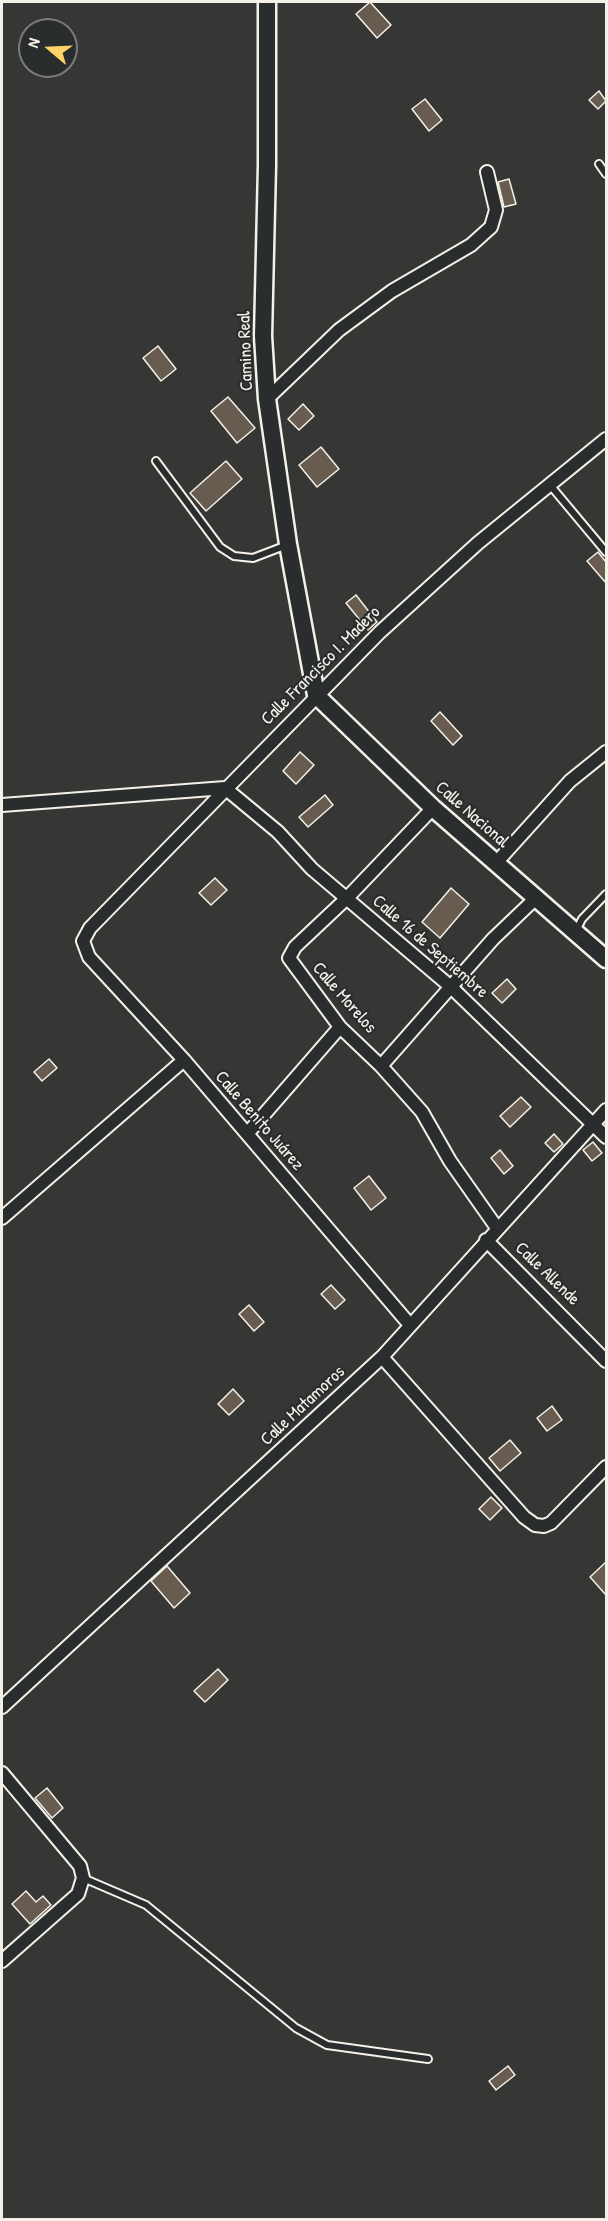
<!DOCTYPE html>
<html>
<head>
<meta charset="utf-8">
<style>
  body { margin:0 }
  #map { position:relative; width:608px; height:2221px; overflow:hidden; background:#363635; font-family:"Patrick Hand",sans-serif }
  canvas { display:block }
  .frame { position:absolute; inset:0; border:3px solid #f4f1e8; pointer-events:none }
  .north { position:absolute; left:18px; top:18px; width:60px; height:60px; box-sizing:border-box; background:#2a2d2e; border:2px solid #7b7b78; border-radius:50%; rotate:289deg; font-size:16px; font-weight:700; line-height:24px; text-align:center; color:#f4f1e8 }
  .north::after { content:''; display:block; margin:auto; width:21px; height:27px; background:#ffd166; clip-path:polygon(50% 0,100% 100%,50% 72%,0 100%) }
</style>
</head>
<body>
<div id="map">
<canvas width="608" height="2221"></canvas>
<div class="frame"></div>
<div class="north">N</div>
</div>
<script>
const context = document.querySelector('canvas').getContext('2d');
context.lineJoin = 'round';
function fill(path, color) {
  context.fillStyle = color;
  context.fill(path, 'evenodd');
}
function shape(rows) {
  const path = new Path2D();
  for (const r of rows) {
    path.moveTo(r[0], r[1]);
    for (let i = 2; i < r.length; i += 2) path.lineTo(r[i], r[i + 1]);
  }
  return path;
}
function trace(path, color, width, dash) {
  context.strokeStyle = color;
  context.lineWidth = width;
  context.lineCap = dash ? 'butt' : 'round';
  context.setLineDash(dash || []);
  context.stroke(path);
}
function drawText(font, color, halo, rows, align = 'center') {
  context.font = font + ' "Patrick Hand",sans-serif';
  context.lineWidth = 4.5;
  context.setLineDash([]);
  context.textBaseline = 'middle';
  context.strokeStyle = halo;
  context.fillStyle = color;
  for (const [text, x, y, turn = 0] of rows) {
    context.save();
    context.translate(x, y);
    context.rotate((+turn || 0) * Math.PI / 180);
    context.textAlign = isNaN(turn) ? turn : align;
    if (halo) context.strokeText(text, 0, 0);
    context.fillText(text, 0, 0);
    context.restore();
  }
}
const building = shape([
  [370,2,391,25,377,38,356,14,370,2],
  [599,91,606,101,598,109,589,100,599,91],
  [425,99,442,120,429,131,412,109,425,99],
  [509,179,516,204,504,207,498,182,509,179],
  [158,346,176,369,161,381,143,358,158,346],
  [228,397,255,428,237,443,211,411,228,397],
  [303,404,314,416,299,430,288,419,303,404],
  [321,447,339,469,317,487,299,465,321,447],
  [226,461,242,479,206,511,190,493,226,461],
  [598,552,606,562,606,583,587,561,598,552],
  [356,595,377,622,368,630,346,603,356,595],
  [440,712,462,736,453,745,431,721,440,712],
  [300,752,314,765,296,784,283,771,300,752],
  [325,795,333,805,308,827,299,817,325,795],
  [215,878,227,890,211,905,199,893,215,878],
  [451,888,469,904,440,938,422,922,451,888],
  [507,979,516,989,502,1003,492,993,507,979],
  [49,1059,57,1068,42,1081,34,1072,49,1059],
  [521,1097,531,1107,510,1127,500,1116,521,1097],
  [554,1134,563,1144,554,1152,545,1143,554,1134],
  [593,1142,602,1153,592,1161,583,1150,593,1142],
  [500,1150,513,1166,504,1174,491,1158,500,1150],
  [369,1176,386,1198,371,1210,354,1188,369,1176],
  [331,1285,345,1300,335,1309,321,1294,331,1285],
  [249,1305,264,1322,254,1331,239,1314,249,1305],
  [233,1389,244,1401,229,1415,218,1404,233,1389],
  [552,1406,562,1420,547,1431,537,1418,552,1406],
  [510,1440,521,1453,500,1471,489,1458,510,1440],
  [491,1497,502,1508,490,1520,479,1509,491,1497],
  [606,1562,606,1595,590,1577,606,1562],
  [167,1566,190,1593,174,1608,151,1581,167,1566],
  [218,1669,228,1680,205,1702,194,1691,218,1669],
  [47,1788,63,1808,52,1818,35,1798,47,1788],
  [26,1891,36,1902,43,1896,51,1905,30,1924,12,1904,26,1891],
  [508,2066,515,2075,496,2090,489,2081,508,2066]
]);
const lane = shape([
  [599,164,606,174],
  [156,461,220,547,234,556,253,558,287,545],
  [550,485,606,552],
  [576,931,582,919,606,894],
  [83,1878,146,1905,296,2028,327,2045,428,2059]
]);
const street = shape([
  [267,399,339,330,392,291,471,245,491,227,496,210,487,172],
  [2,805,225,788,278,832,312,869,451,987,606,1137],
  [433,808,347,898,295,947,289,958,340,1027,381,1066,422,1112,450,1161,497,1228],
  [496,863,570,781,606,752],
  [381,1066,493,939,537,897],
  [247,1134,340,1027],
  [2,1218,184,1060],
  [486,1240,606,1361],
  [410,1325,184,1060,89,957,83,941,90,928,380,632,478,543,606,439],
  [382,1357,524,1517,535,1525,544,1526,551,1523,606,1467],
  [2,1707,382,1357,606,1110],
  [2,1773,80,1866,83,1878,78,1894,2,1961]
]);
const secondary = shape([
  [267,2,267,165,263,336,267,399,288,544,316,695,433,808,606,959]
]);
const streetNames = [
  ["Camino Real",246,351,-92],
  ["Calle Francisco I. Madero",321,666,-45],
  ["Calle Nacional",472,815,41],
  ["Calle 16 de Septiembre",430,947,41],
  ["Calle Morelos",344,998,49],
  ["Calle Benito Juárez",259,1121,49],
  ["Calle Allende",547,1274,44],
  ["Calle Matamoros",303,1406,-43]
];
fill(building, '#675c4f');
trace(building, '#f4f1e8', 1.5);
trace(lane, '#f4f1e8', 10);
trace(street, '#f4f1e8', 16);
trace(secondary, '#f4f1e8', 21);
trace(lane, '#2a2d2e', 6);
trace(street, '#2a2d2e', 12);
trace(secondary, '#2a2d2e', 16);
drawText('18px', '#f4f1e8', '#2a2d2e', streetNames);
</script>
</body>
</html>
